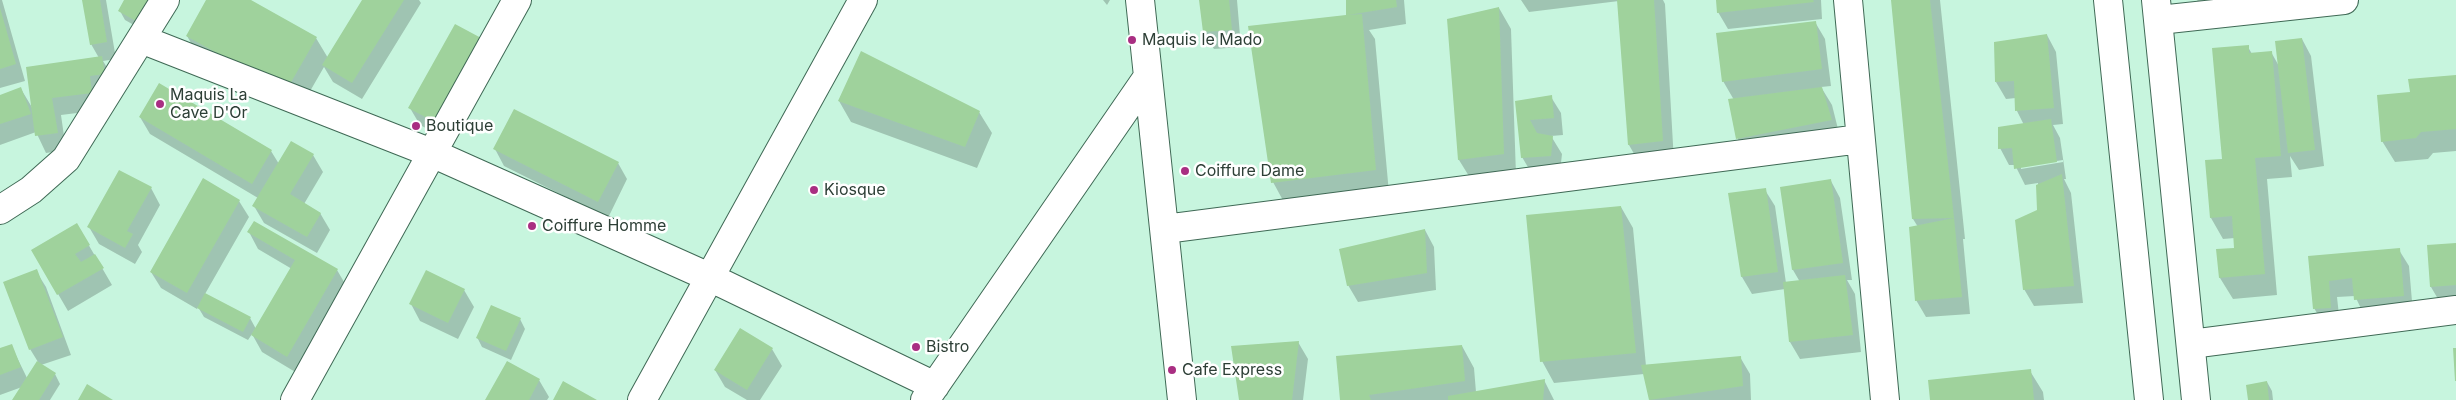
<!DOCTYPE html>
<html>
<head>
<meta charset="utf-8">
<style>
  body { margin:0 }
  canvas { display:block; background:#c7f5de }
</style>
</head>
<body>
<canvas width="2456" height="400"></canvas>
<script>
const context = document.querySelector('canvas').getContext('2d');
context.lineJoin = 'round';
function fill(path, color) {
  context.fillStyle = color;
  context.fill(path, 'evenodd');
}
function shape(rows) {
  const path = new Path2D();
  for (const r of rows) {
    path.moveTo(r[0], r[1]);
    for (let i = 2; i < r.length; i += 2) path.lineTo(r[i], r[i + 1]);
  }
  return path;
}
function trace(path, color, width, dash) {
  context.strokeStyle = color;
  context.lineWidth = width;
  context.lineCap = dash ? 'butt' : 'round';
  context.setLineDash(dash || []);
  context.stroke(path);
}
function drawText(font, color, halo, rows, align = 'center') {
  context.font = font + ' Inter,sans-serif';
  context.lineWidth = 5;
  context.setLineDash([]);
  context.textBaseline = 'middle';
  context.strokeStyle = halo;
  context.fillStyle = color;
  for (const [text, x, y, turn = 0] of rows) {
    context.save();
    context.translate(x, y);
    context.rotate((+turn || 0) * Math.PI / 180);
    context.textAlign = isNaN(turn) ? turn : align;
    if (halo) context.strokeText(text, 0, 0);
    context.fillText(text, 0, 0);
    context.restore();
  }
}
const shadow = shape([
  [0,0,2,0,25,81,0,88],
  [83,0,106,0,116,59,103,61,111,74,101,110,61,115,66,150,46,153,36,132,0,145,0,96,21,89,33,109,99,58,91,44],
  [126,0,158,0,141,29,125,20,120,11],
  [207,0,248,0,316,38,328,58,363,0,419,0,421,3,362,99,333,82,324,67,298,112,199,57,187,36],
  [1103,0,1110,0,1107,5],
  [1200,0,1237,0,1241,47,1214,49,1204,32],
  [1347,0,1404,0,1406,24,1369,30,1375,39,1389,193,1286,206,1273,182,1348,15],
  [1521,0,1663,0,1665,4,1674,162,1641,166,1629,145,1619,1,1529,12],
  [1717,0,1821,0,1822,19,1728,29,1718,12],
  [1892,0,1940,0,1965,239,1963,239,1970,314,1926,317,1916,300,1918,227,1913,219],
  [2197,0,2234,0,2206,15],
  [1499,8,1511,29,1516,175,1472,181,1459,160,1448,20],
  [1815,22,1825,39,1831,86,1821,87,1832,105,1840,137,1747,156,1738,139,1734,100,1723,81],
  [456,26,445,138,420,125,410,108],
  [2047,35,2056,52,2063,124,2053,125,2060,138,2066,179,2064,179,2071,193,2083,303,2034,306,2024,289,2038,211,2038,183,2025,185,2015,165,2009,165,2000,148,2024,125,2017,111,2016,98,2006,99,1996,82],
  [2063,160,2063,162,2021,169,2021,167],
  [2302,39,2311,56,2324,166,2299,170,2290,156,2292,177,2267,179,2277,295,2233,299,2220,278,2218,251,2236,249,2235,238,2223,239,2211,218,2248,47,2252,54,2271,52,2279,66],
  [2456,76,2456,151,2433,153,2428,159,2395,162,2382,141,2411,93],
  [1551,97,1561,113,1563,135,1551,136,1562,154,1560,172,1532,174,1522,157,1517,102],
  [839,101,979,112,992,133,977,168,851,122],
  [140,117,271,151,279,164,313,155,323,172,304,204,320,213,330,230,317,253,264,223,254,206,258,198,150,134],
  [495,149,618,163,627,179,608,218,504,166],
  [1831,181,1840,198,1852,280,1847,280,1855,294,1861,352,1800,359,1790,342,1785,289,1752,294,1742,277,1729,194,1765,190,1775,206,1786,283,1800,282,1793,270,1781,188],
  [151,188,160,205,138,245,142,252,135,264,99,244,89,227],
  [239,201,249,217,205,294,250,318,256,329,292,269,258,249,249,232,337,270,347,287,297,373,262,352,252,334,248,340,204,317,198,307,197,309,161,288,151,272],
  [1621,207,1633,228,1646,366,1740,357,1750,374,1751,400,1650,400,1644,374,1554,383,1542,361],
  [77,225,112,285,68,311,33,251],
  [1425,230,1434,247,1436,290,1358,302,1348,285],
  [2456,244,2456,303,2441,304,2431,287,2428,246],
  [2399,250,2409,266,2413,313,2365,317,2355,296,2337,297,2340,324,2324,325,2314,308,2310,257],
  [36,271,46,287,71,355,41,365,55,374,60,384,50,400,14,400,22,387,0,395,0,350,11,345,27,378,38,362,30,349],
  [464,290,474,307,458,339,420,321,411,304],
  [520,319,525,329,511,360,482,347,477,337],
  [1298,342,1308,359,1303,400,1240,400],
  [1462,346,1474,368,1476,392,1544,380,1554,400,1342,400],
  [772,349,782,366,760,400,747,400,725,387,715,370],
  [2030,371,2043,392,2044,400,1931,400],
  [539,380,549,397,547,400,486,400],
  [2267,382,2272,391,2273,400,2249,400]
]);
const building = shape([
  [82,0,100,0,107,42,90,45],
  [124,0,148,0,136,21,118,11],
  [206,0,251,0,317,37,286,91,186,36],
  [362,0,404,0,352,83,322,65],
  [1199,0,1229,0,1232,30,1203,32],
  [1346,0,1396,0,1397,7,1348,15,1362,14,1376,170,1271,183,1248,26,1346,15],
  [1617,0,1654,0,1663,141,1628,145],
  [1716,0,1813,0,1814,2,1717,13],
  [1891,0,1930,0,1954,218,1912,219],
  [1499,7,1504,154,1458,160,1447,19],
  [0,8,16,64,0,69],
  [1816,21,1822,69,1722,82,1716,33],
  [455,24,483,39,435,122,408,108],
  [2047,34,2054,108,2015,111,2014,81,1995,82,1994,42],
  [2302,38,2315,150,2288,153,2275,41],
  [2249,45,2249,53,2272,51,2281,156,2255,158,2265,274,2219,278,2216,249,2234,248,2232,216,2210,218,2205,160,2222,159,2212,48],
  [861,51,980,111,965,147,838,101],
  [102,56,105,74,90,76,92,93,52,98,58,133,35,136,26,67],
  [2456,75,2456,129,2421,132,2416,138,2381,142,2377,95,2410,92,2408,79],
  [159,83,272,150,252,184,139,117],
  [21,87,31,114,0,124,0,95],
  [1822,87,1832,120,1736,139,1728,99],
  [1552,95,1554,118,1530,120,1537,133,1553,136,1551,156,1521,158,1515,101],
  [514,109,619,162,598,202,493,149],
  [2051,119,2057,162,2014,169,2012,148,1998,149,1998,127],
  [291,141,314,154,290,194,321,213,307,237,252,206],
  [119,170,152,187,127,231,133,234,125,248,87,227],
  [2062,174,2074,286,2023,290,2015,220,2037,210,2036,185],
  [203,178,240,200,187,293,150,272],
  [1831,179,1843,263,1792,270,1780,187],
  [1766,188,1778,272,1741,277,1728,193],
  [1621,206,1636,353,1540,362,1526,215],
  [1954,218,1962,297,1915,301,1909,227],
  [254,221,338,269,287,357,251,335,295,260,247,232],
  [77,223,90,245,75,254,81,262,95,254,104,268,57,295,31,250],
  [1425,229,1427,273,1347,286,1339,249],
  [2456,243,2456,285,2430,287,2427,245],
  [2400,248,2404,296,2354,300,2352,278,2329,281,2331,308,2313,309,2308,256],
  [37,269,63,337,29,350,3,282],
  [426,270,465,289,448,323,409,304],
  [1845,275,1853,335,1789,342,1783,282],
  [205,293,251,317,243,332,197,308],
  [491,305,521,318,506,351,476,338],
  [740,328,773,348,747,390,714,370],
  [1299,341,1292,400,1239,400,1231,346],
  [12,344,21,367,0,375,0,348],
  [1462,345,1465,381,1369,395,1371,400,1340,400,1336,356],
  [2453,348,2456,348,2456,381,2455,381],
  [1741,356,1743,386,1649,400,1641,365],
  [37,361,56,373,39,400,12,400],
  [507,361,540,379,529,400,485,400],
  [2031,369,2034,400,1930,400,1928,380],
  [1545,379,1543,400,1448,400,1448,396],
  [563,381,597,400,553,400],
  [2267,381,2269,400,2248,400,2246,385],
  [87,384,113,400,78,400]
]);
const street = shape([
  [1140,0,1182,400],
  [1848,0,1885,400],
  [2159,20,2344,0],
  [141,39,434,154,709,277,935,386],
  [0,210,31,190,66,159,165,0],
  [1165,229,1860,139],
  [2191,344,2456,310],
  [295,400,517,0],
  [642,400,863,0],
  [925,400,1147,78]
]);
const secondary = shape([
  [2108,0,2149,400],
  [2156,0,2196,400]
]);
const markers = [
  [1132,40,5,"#a92e82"],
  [160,104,5,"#a92e82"],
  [416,126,5,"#a92e82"],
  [1185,171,5,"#a92e82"],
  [814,190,5,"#a92e82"],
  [532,226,5,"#a92e82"],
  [916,347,5,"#a92e82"],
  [1172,370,5,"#a92e82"]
];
const poiNames = [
  ["Maquis le Mado",1142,40],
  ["Maquis La",170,95],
  ["Cave D'Or",170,113],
  ["Boutique",426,126],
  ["Coiffure Dame",1195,171],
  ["Kiosque",824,190],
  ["Coiffure Homme",542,226],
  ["Bistro",926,347],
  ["Cafe Express",1182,370]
];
fill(shadow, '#0003');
fill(building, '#9fd29c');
trace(street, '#3f6955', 30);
trace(secondary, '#3f6955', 30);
trace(street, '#fff', 28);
trace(secondary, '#fff', 28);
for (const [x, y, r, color] of markers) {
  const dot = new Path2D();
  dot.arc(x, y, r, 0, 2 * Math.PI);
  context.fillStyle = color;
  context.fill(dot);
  trace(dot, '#fff', 2);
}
drawText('16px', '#2d3f36', '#fff', poiNames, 'left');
</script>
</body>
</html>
